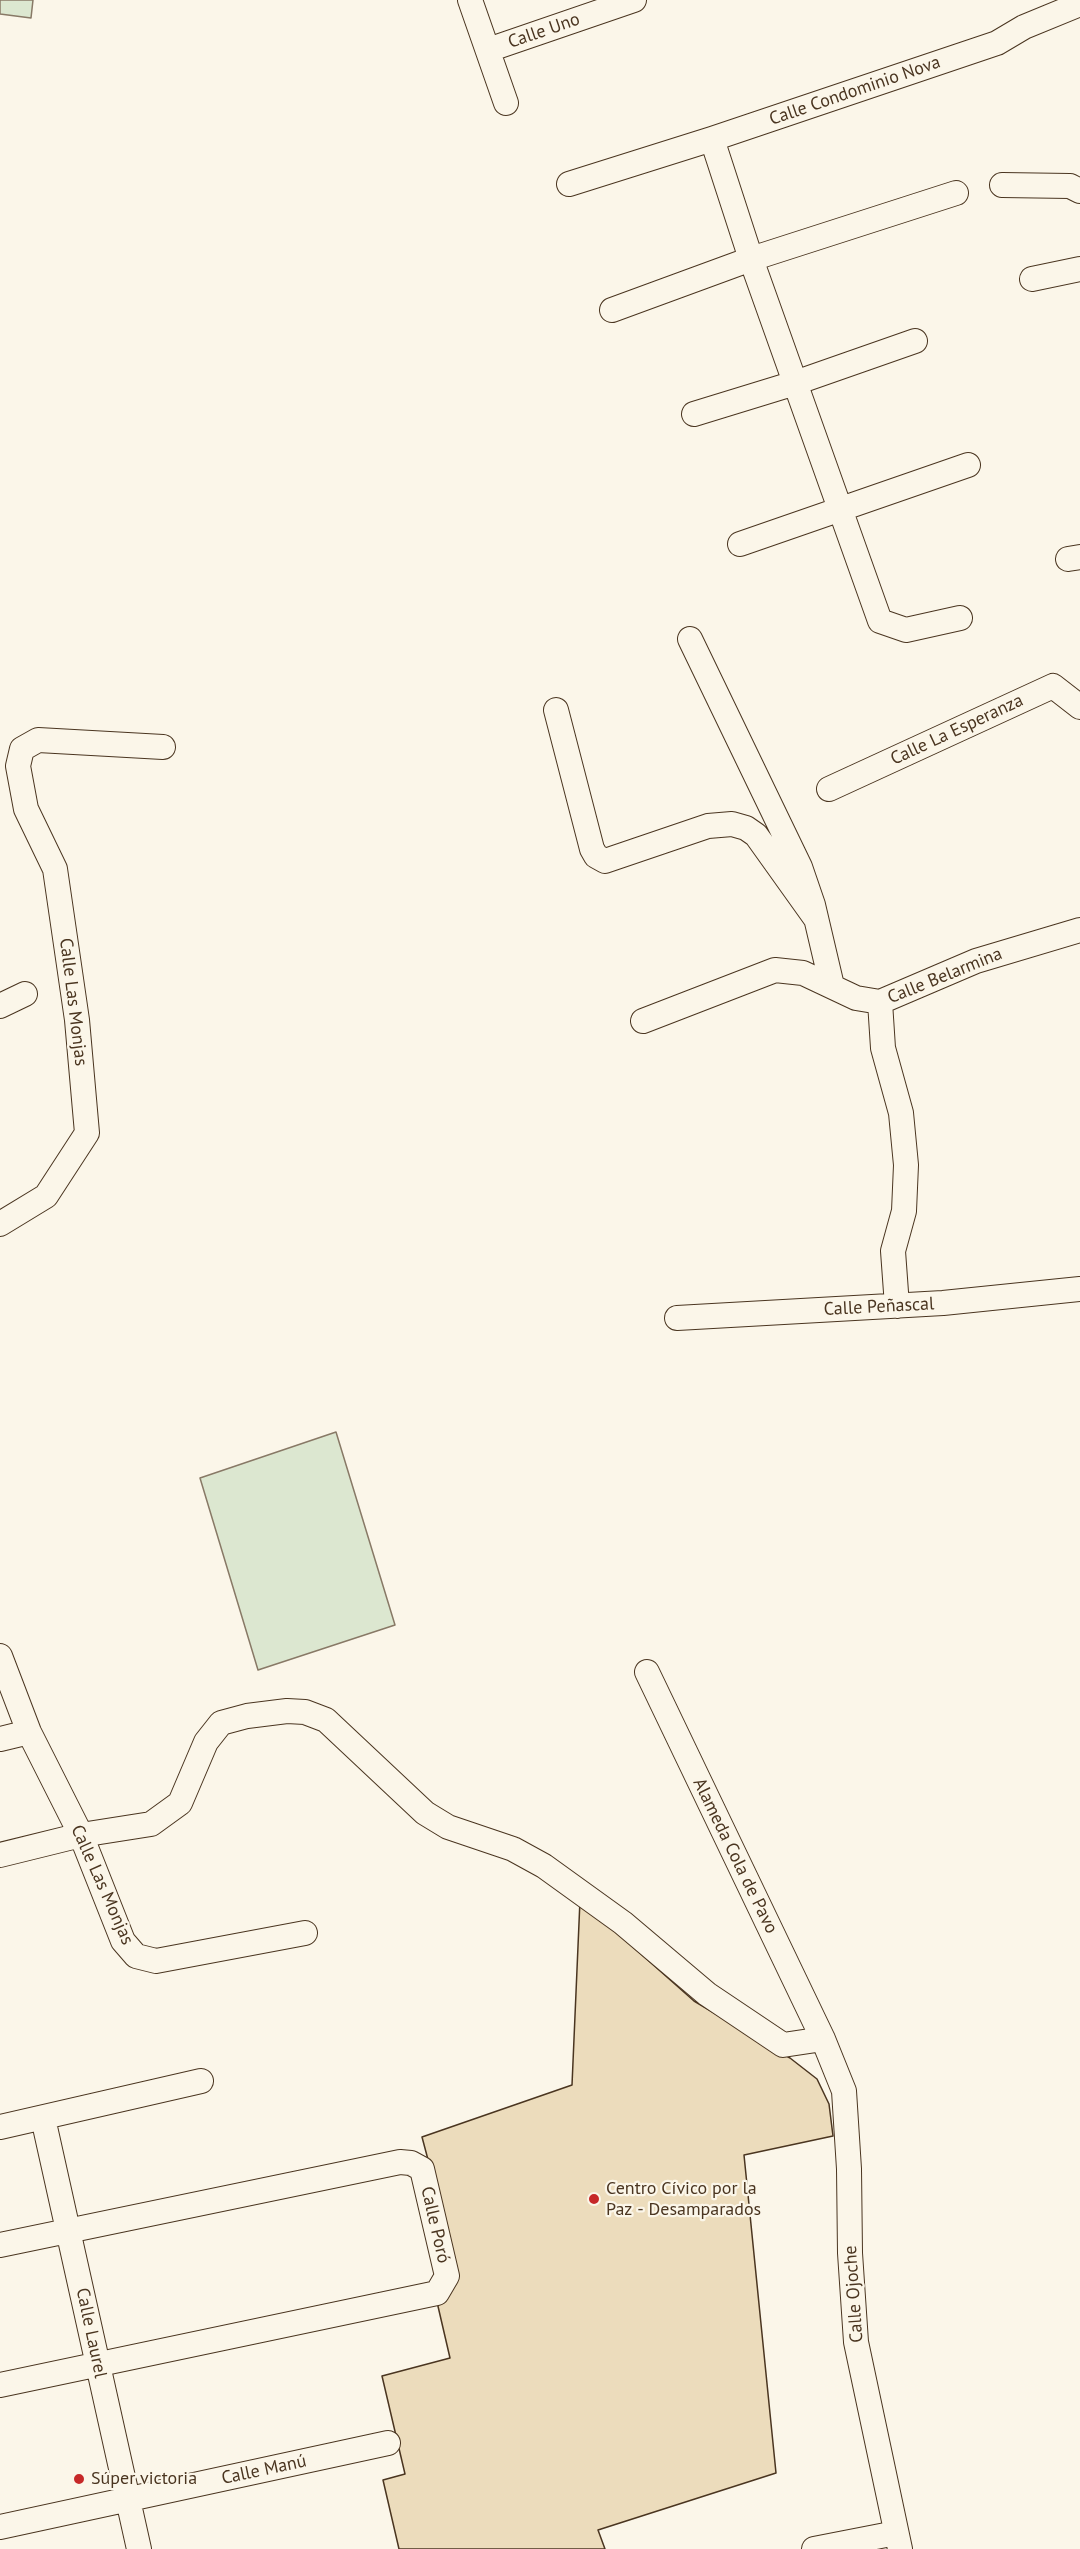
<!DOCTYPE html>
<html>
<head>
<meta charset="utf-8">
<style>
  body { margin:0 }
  canvas { display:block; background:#fbf6e9 }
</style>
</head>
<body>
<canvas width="1080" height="2549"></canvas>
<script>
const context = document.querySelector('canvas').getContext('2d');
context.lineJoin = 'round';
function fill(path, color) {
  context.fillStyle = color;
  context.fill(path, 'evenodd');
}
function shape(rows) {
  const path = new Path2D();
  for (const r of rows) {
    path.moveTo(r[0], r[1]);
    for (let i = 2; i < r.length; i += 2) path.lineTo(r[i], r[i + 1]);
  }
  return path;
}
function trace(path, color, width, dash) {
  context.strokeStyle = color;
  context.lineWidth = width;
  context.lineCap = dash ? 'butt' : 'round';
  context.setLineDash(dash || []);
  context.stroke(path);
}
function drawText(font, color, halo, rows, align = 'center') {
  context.font = font + ' "PT Sans",sans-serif';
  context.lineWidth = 4.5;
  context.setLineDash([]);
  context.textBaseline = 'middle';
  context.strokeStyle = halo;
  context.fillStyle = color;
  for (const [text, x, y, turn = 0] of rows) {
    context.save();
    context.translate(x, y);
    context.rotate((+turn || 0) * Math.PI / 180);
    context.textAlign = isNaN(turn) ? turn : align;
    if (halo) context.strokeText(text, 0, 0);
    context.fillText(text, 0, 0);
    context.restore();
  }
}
const green = shape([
  [0,0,33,0,31,18,0,14,0,0],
  [336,1432,395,1625,258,1670,200,1478,336,1432]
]);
const building = shape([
  [580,1900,694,2001,790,2058,817,2079,829,2104,833,2136,744,2155,776,2473,598,2530,605,2549,399,2549,383,2480,405,2474,382,2376,450,2358,437,2302,453,2289,457,2269,422,2137,572,2085,580,1900]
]);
const minor = shape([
  [470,0,506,103],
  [488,50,634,0],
  [712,139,751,259,880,621,906,630,960,618],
  [569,184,712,139,997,43,1024,27,1080,4],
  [1002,185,1070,186,1080,191],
  [1032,279,1080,269],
  [612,310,751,259,956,193],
  [694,414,795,383,915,341],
  [740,544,968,465],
  [1068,559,1080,557],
  [690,639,800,867,813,905,832,986],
  [556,710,592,849,596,856,605,861,708,826,732,824,746,828,756,835,816,919],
  [829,789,1053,686,1080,707],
  [880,1002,883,1048,901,1113,906,1165,904,1211,893,1251,897,1306],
  [0,1006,25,994],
  [643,1021,775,970,803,973,856,998,880,1002,976,961,1080,930],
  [0,1224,46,1196,87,1133,77,1020,55,869,26,809,18,766,22,749,38,740,163,747],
  [677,1318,943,1303,1080,1289],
  [0,1656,29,1732,81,1835,123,1941,136,1956,156,1961,305,1933],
  [647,1672,823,2039,844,2091,849,2169,850,2253,856,2342,900,2549],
  [0,1739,29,1732],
  [0,1855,81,1835,151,1824,180,1803,206,1742,221,1723,247,1716,287,1711,305,1712,326,1720,425,1813,448,1827,513,1849,544,1866,623,1923,707,1994,783,2045,823,2039],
  [43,2118,139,2549],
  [0,2127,201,2081],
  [0,2245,400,2162,411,2163,422,2169,447,2276,437,2293,0,2385],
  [0,2527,388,2443],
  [814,2549,896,2533]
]);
const markers = [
  [594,2199,6,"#c62828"],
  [79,2479,6,"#c62828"]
];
const streetNames = [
  ["Calle Uno",544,31,-19],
  ["Calle Condominio Nova",855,91,-19],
  ["Calle La Esperanza",957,730,-25],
  ["Calle Belarmina",945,976,-22],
  ["Calle Las Monjas",73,1002,83],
  ["Calle Peñascal",879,1307,-3],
  ["Alameda Cola de Pavo",735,1856,64],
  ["Calle Las Monjas",102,1885,66],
  ["Calle Poró",435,2225,77],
  ["Calle Ojoche",854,2294,-94],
  ["Calle Laurel",91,2333,78],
  ["Calle Manú",264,2470,-12]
];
const poiNames = [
  ["Centro Cívico por la",606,2189],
  ["Paz - Desamparados",606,2210],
  ["Súper victoria",91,2479]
];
fill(green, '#dce7d0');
trace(green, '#887966', 1.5);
fill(building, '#ecdcbc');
trace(building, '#4a3520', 1.5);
trace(minor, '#4a3520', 26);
trace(minor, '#fbf6e9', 24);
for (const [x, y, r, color] of markers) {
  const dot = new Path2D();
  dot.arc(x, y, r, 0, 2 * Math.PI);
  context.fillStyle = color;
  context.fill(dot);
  trace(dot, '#fbf6e9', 2);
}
drawText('18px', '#4a3520', '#fbf6e9', streetNames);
drawText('18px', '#4a3520', '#fbf6e9', poiNames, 'left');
</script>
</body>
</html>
